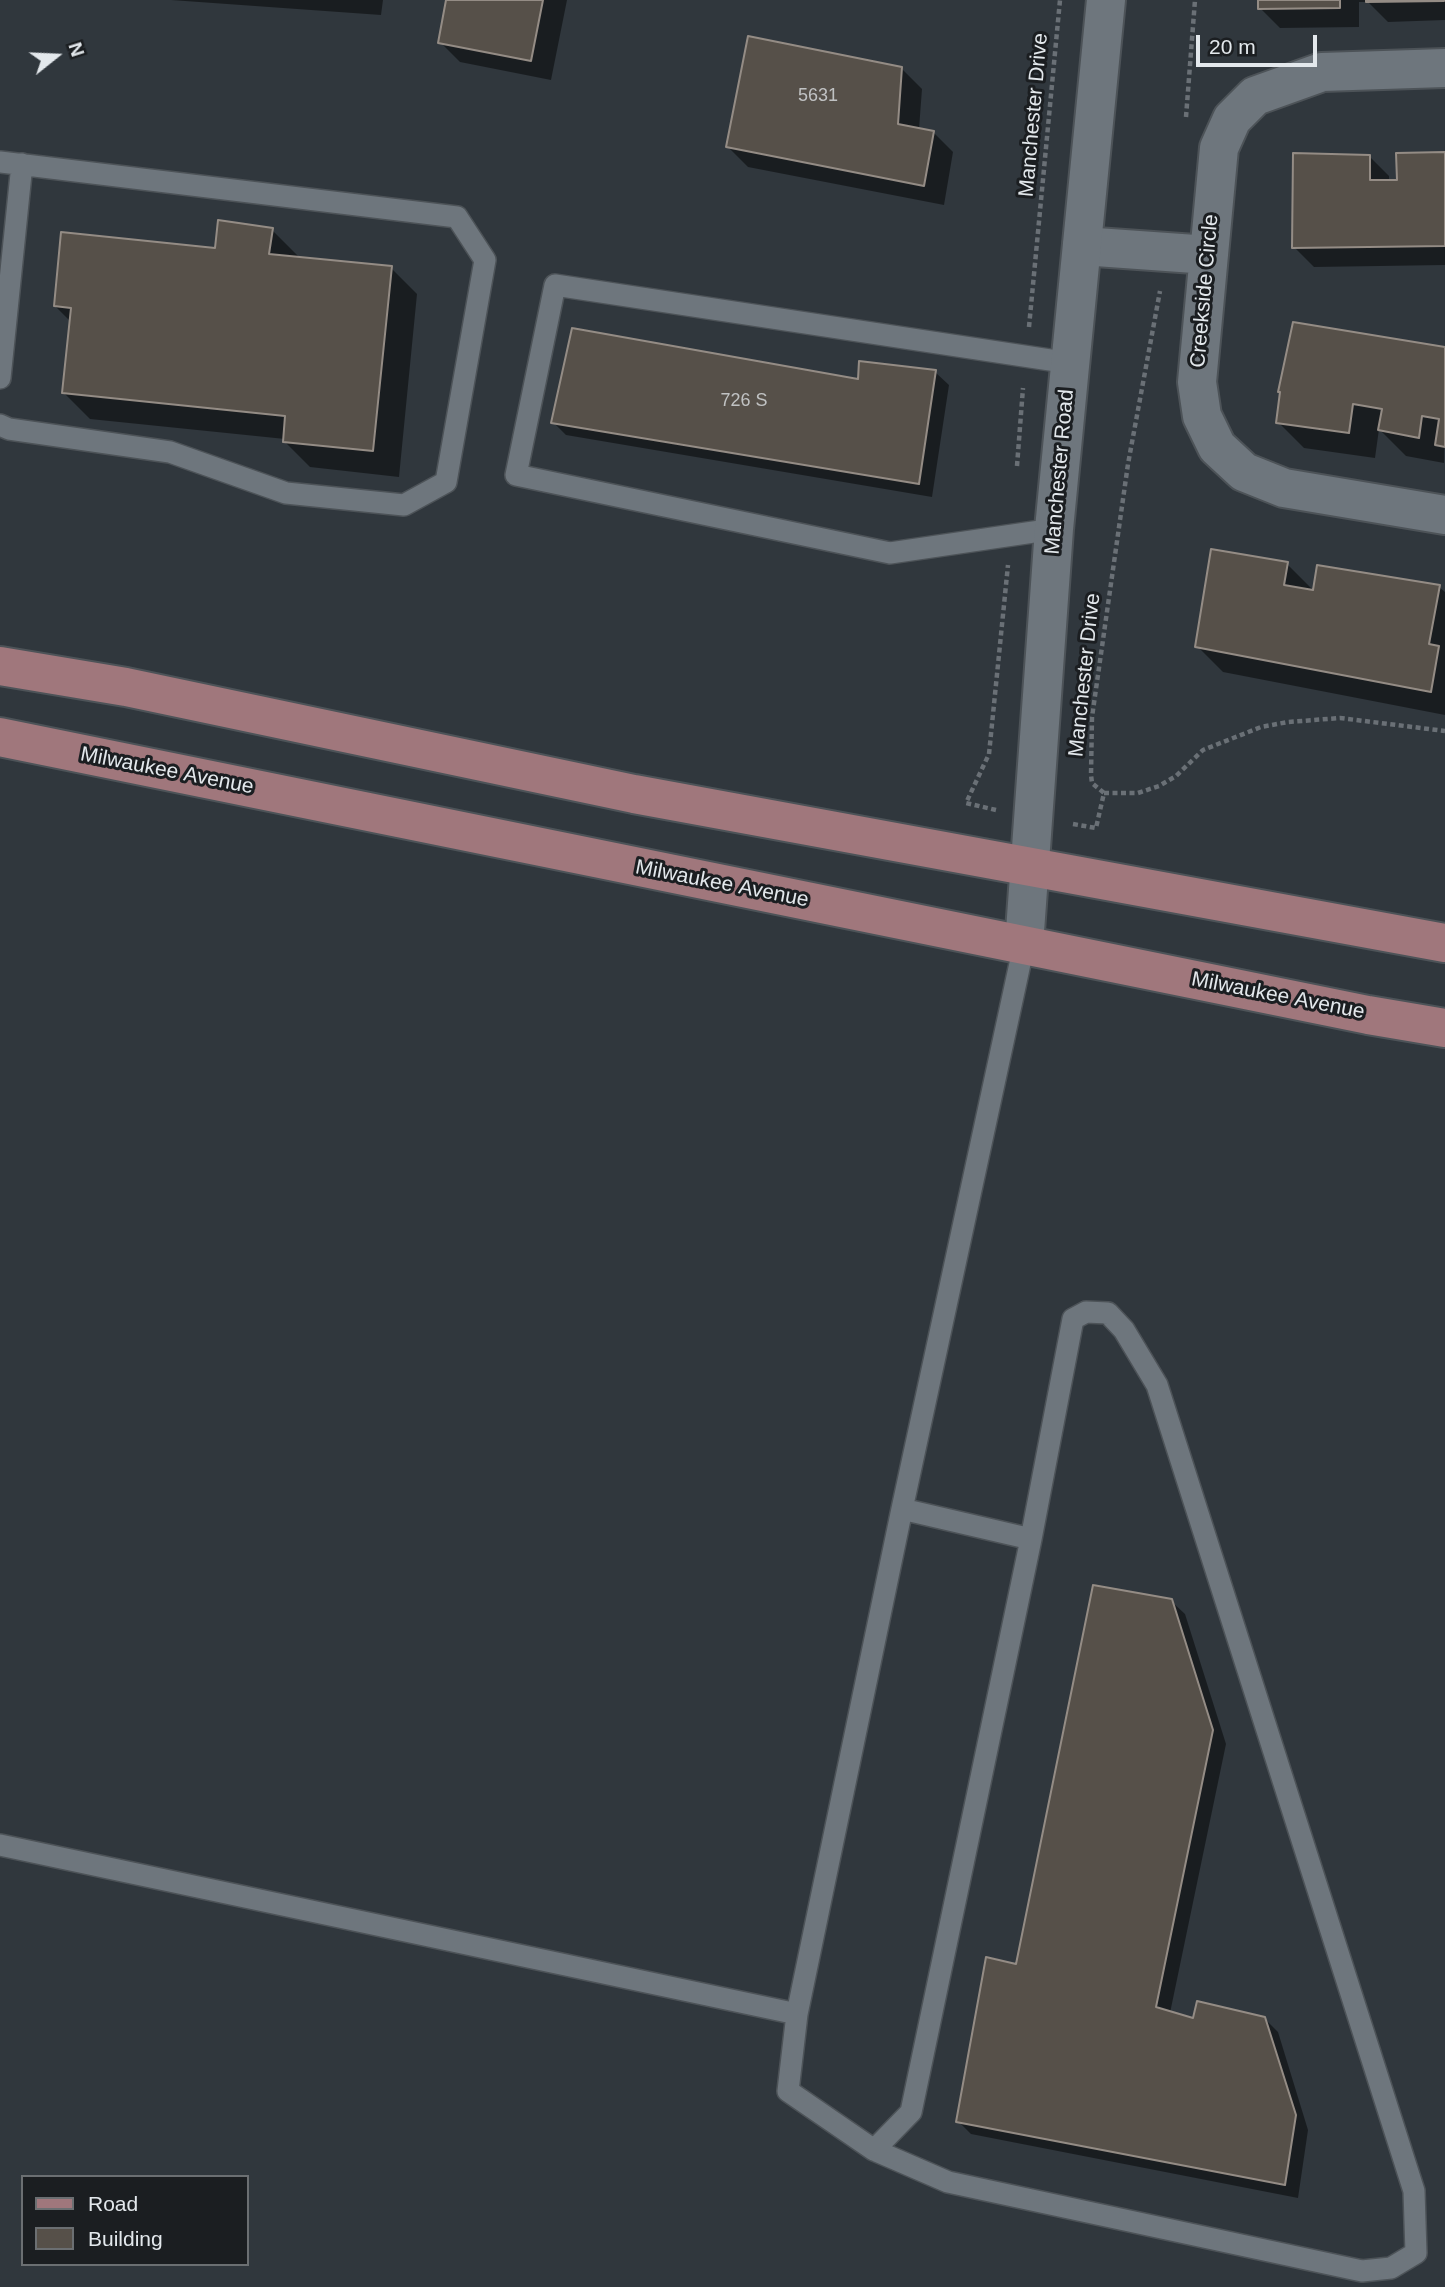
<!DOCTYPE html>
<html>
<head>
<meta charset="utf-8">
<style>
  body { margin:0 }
  #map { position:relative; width:1445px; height:2287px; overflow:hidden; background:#30373d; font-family:Helvetica,sans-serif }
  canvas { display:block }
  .legend { position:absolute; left:21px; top:2175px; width:228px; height:91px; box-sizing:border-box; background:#1b1e21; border:2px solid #6b6f72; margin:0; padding:9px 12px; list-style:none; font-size:21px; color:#e3e8ec }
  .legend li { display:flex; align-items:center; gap:14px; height:35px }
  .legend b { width:35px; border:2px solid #6b6f72 }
  .north { position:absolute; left:21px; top:21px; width:70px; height:70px; -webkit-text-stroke:5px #1b1e21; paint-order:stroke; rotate:72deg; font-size:19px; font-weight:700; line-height:28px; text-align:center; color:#e3e8ec }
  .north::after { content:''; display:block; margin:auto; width:24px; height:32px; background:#e3e8ec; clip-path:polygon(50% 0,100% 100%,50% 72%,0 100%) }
  .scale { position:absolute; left:1196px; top:35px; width:121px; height:32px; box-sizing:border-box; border:4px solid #e3e8ec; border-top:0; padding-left:9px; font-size:21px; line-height:24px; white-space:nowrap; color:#e3e8ec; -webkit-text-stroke:5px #1b1e21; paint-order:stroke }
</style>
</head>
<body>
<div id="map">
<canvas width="1445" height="2287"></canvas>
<ul class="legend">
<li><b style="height:9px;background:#a0777c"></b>Road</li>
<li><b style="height:19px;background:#565049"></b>Building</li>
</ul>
<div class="north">N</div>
<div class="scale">20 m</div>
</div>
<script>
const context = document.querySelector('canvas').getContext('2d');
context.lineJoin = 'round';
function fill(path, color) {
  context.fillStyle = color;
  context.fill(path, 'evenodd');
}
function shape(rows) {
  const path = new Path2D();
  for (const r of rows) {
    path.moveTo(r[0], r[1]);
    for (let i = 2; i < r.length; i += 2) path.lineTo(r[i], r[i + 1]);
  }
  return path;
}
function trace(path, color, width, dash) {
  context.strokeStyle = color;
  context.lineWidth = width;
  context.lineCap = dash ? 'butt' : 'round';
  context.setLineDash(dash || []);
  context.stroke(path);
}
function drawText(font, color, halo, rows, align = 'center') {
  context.font = font + ' Helvetica,sans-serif';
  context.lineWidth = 6;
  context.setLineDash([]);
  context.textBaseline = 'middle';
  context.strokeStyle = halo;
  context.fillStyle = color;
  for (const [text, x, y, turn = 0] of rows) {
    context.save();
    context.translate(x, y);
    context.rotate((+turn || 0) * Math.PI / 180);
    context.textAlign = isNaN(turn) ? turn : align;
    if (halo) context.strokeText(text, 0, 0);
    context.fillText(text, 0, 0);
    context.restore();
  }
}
const shadow = shape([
  [171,0,383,0,381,15],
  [447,0,567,0,551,80,460,62,440,42],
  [1260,0,1445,0,1445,20,1388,22,1368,2,1359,2,1359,27,1280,28,1260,8],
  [902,69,922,89,919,129,933,132,953,152,944,205,748,167,728,147],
  [1445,154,1445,265,1314,267,1294,247,1369,156,1389,176,1389,182,1399,181],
  [272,230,298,256,297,258,391,268,417,294,399,477,310,467,284,441,285,439,90,419,64,393,71,322,55,306],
  [1445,349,1444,463,1406,456,1379,429,1375,458,1304,448,1278,422],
  [935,372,949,385,932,497,566,435,553,422],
  [1287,564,1315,592,1439,587,1445,592,1445,715,1223,672,1197,646],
  [1171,1601,1185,1614,1226,1744,1170,2013,1194,2020,1264,2018,1278,2032,1308,2130,1298,2198,971,2134,958,2121,1018,1966]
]);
const building = shape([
  [446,0,543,0,531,61,438,43,446,0],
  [1258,0,1340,0,1340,8,1258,9,1258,0],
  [1366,0,1444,0,1444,1,1366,2,1366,0],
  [748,36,902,67,898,124,934,131,924,186,726,147,748,36],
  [1445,152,1445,246,1292,248,1293,153,1370,155,1370,180,1397,180,1396,153,1445,152],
  [218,220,273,228,269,254,392,266,373,451,283,442,285,416,62,393,71,308,54,306,61,232,215,248,218,220],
  [1293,322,1445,347,1445,447,1435,445,1439,419,1422,416,1419,438,1378,430,1382,409,1353,404,1349,433,1276,423,1280,392,1278,392,1293,322],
  [572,328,858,379,859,361,936,370,919,484,551,423,572,328],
  [1211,549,1288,562,1284,585,1313,590,1317,565,1440,585,1429,644,1439,646,1431,692,1195,647,1211,549],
  [1093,1585,1172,1599,1213,1730,1156,2007,1193,2018,1197,2001,1265,2017,1296,2115,1285,2185,956,2122,986,1957,1016,1964,1093,1585]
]);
const path = shape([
  [1186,117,1195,0],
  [1029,327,1060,0],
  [1017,466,1023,388],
  [1104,793,1138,793,1159,786,1176,776,1203,750,1261,727,1288,722,1340,718,1445,731],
  [996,810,966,803,989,754,1008,565],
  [1073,824,1096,828,1104,793,1092,783,1091,775,1092,717,1128,464,1160,291]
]);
const lane = shape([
  [0,162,457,217,485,260,446,482,404,505,286,493,170,452,9,429,0,425],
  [0,378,22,164],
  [1054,529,890,553,516,475,555,285,1070,363],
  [902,1509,1031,1539,911,2112,874,2150,788,2091,797,2014,902,1509,1024,945],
  [0,1845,797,2014],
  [874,2150,948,2182,1362,2271,1391,2268,1416,2253,1414,2191,1157,1385,1124,1330,1108,1313,1086,1312,1073,1319,1031,1539]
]);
const street = shape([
  [1445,68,1322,72,1255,96,1232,119,1219,148,1197,382,1202,416,1217,447,1244,472,1284,488,1445,515],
  [1082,246,1209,255]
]);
const secondary = shape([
  [1024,945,1054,529,1106,0]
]);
const primary = shape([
  [0,666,126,687,634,794,1445,943],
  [0,737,1368,1015,1445,1028]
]);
const numberNames = [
  ["5631",818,96],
  ["726 S",744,401]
];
const streetNames = [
  ["Manchester Drive",1034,115,-85],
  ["Creekside Circle",1205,291,-85],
  ["Manchester Road",1060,472,-85],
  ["Manchester Drive",1085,675,-84],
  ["Milwaukee Avenue",167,771,11],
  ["Milwaukee Avenue",722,884,11],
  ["Milwaukee Avenue",1278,996,11]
];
fill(shadow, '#0007');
fill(building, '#565049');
trace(building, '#948c85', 2);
trace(lane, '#4d5358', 24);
trace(street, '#4d5358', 42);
trace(secondary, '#4d5358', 42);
trace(primary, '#4d5358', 42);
trace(path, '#6a7076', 4.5, [5, 3.5]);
trace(lane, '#6e767d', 21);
trace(street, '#6e767d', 38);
trace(secondary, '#6e767d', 38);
trace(primary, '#a0777c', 38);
drawText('18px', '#c0c2c3', null, numberNames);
drawText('21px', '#e3e8ec', '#1b1e21', streetNames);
</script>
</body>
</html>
